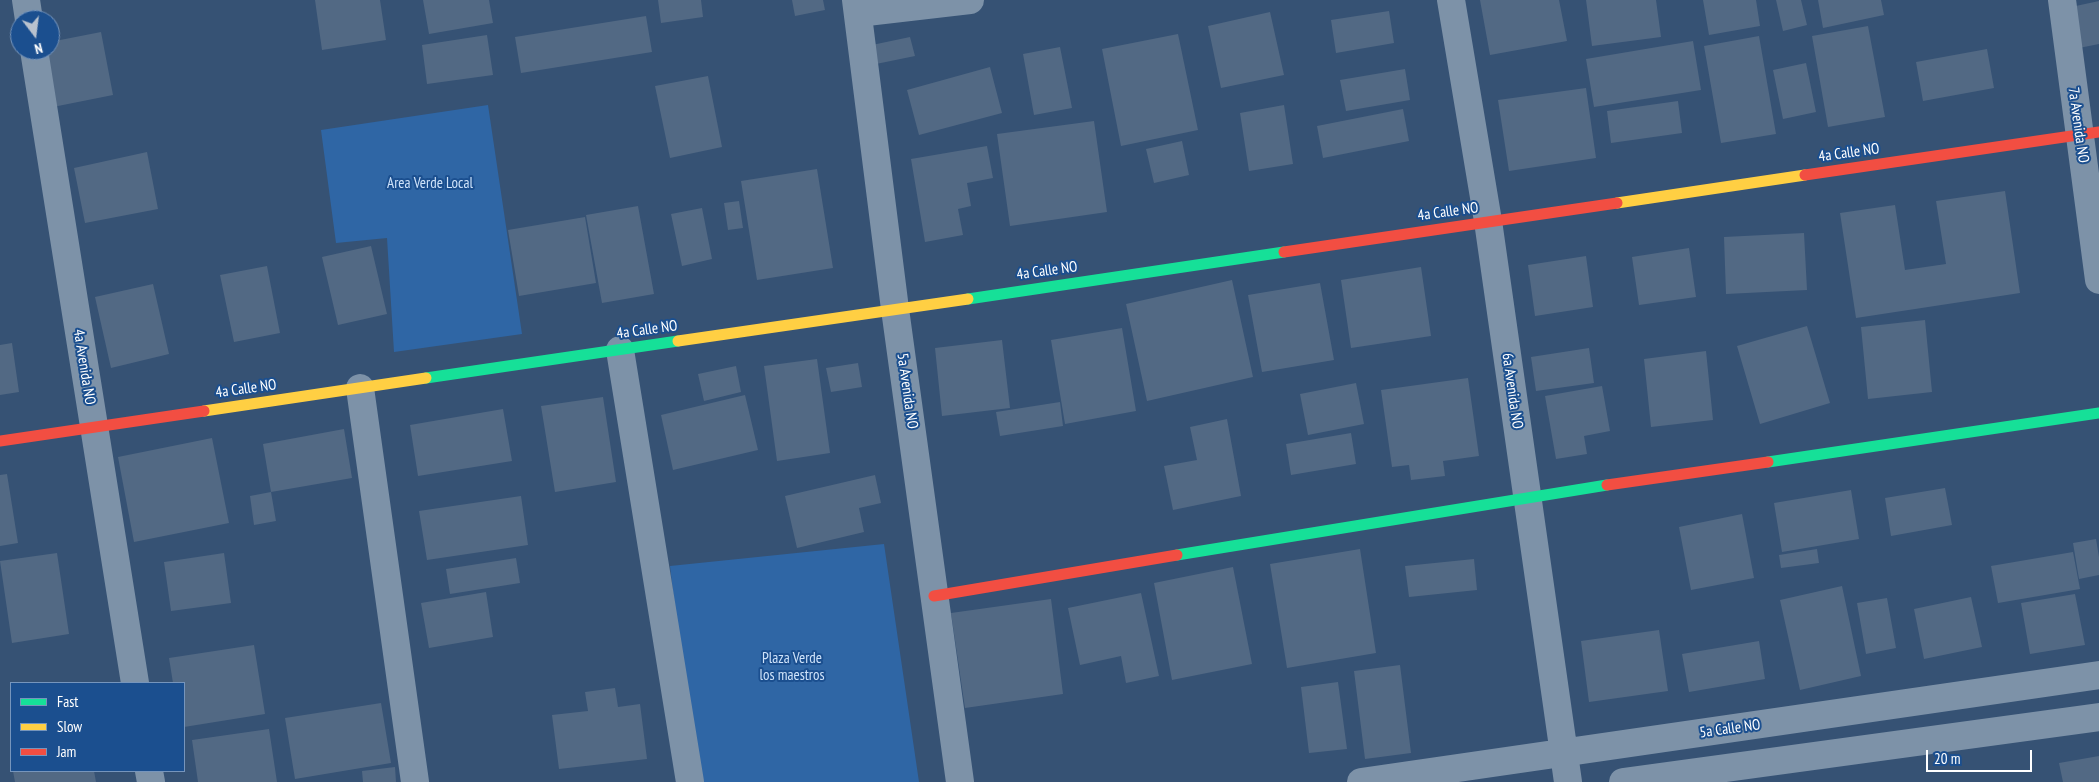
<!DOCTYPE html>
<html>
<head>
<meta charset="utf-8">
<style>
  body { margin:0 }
  #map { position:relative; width:2099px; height:782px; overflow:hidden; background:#365274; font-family:"PT Sans Narrow",sans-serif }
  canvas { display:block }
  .legend { position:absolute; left:10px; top:682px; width:175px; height:90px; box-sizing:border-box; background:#1b4f8f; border:1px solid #7695bc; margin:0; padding:6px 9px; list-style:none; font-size:15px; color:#fff }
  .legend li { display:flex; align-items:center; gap:10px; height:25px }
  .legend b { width:25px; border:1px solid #7695bc }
  .north { position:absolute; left:10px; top:10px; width:50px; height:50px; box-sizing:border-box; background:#1b4f8f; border:1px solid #7695bc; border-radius:50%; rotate:165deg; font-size:14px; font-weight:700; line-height:20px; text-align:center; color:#fff }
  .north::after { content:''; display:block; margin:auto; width:18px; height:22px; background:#b9c2ce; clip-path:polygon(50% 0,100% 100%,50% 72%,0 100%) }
  .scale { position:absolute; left:1926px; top:750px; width:106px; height:22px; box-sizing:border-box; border:2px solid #fff; border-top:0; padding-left:6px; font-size:15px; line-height:18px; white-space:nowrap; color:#fff; -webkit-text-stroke:4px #1b4f8f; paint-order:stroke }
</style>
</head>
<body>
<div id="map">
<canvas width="2099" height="782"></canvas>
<ul class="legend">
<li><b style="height:6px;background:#16e098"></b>Fast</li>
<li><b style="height:6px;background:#ffcf43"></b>Slow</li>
<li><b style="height:6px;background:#f24e42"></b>Jam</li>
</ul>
<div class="north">N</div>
<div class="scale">20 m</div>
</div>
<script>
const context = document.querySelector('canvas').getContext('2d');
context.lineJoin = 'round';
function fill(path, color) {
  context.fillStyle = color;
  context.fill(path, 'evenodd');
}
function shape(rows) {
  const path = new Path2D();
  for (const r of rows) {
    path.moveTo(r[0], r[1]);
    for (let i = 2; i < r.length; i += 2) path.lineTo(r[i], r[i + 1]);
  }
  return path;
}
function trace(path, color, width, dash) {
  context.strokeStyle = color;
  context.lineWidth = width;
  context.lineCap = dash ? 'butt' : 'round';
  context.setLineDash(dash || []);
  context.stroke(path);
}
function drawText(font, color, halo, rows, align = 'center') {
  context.font = font + ' "PT Sans Narrow",sans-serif';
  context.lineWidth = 4;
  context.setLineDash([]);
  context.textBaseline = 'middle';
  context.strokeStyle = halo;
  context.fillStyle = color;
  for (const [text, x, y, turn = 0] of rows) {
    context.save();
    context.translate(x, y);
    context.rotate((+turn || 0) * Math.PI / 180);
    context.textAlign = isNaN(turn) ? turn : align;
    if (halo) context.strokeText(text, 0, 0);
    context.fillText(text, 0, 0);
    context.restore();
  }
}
const green = shape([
  [488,105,522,334,394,352,387,238,336,243,321,130],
  [884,544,919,782,695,782,670,566]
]);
const building = shape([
  [315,0,380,0,386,40,322,50],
  [423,0,489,0,493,23,429,34],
  [658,0,701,0,703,17,661,23],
  [792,0,823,0,825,10,795,16],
  [1480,0,1559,0,1567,41,1490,55],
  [1586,0,1656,0,1661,37,1592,46],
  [1703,0,1756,0,1760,26,1709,35],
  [1776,0,1801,0,1807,25,1783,31],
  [1818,0,1881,0,1884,15,1823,28],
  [2099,1,2099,44,2079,48,2071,7],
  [1389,11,1394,43,1336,53,1331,20],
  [1270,12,1284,75,1221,88,1208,26],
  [646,16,652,52,521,73,515,37],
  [1868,26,1885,117,1828,127,1812,36],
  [101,32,113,95,53,107,42,50,50,50,50,42],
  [1178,34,1198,130,1121,146,1102,49],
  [487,35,493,75,427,84,422,45],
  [1759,36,1776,134,1721,143,1704,46],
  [910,37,915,56,876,64,872,45],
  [1693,41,1701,90,1594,107,1586,59],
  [1060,47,1072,108,1034,115,1023,54],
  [1987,49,1994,88,1923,101,1916,62],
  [1806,63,1816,112,1783,119,1773,70],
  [990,67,1002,113,919,135,907,90],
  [1405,69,1410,100,1346,111,1340,80],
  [708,76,722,147,670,158,655,86],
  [1586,88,1596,158,1509,171,1498,100],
  [1678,101,1682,133,1611,143,1607,111],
  [1284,105,1293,164,1249,171,1240,113],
  [1403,109,1409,141,1323,158,1317,126],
  [1094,121,1107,212,1010,226,997,134],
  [1182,141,1189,175,1154,183,1146,149],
  [987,146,993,178,967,183,971,206,958,209,963,235,925,242,911,159],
  [147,152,158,209,85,223,74,168],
  [817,169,833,268,757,280,741,181],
  [2005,191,2020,293,1856,318,1840,213,1895,205,1905,270,1946,264,1936,201],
  [739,201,743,228,728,230,724,203],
  [638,206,654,294,602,303,586,215],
  [702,208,712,259,682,266,671,214],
  [585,217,596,283,519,296,508,230],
  [1804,233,1807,290,1726,294,1724,237],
  [371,246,387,314,338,325,322,257],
  [1689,248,1696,297,1639,305,1632,257],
  [1586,256,1593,307,1535,316,1528,265],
  [267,266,280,333,234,342,220,275],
  [1421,267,1431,336,1351,348,1341,280],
  [1232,280,1253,377,1147,401,1126,304],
  [1320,283,1334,360,1262,372,1248,295],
  [153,284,169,354,111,368,95,297],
  [1925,320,1932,392,1868,399,1861,327],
  [1807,326,1830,403,1760,424,1737,346],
  [1122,328,1136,411,1065,424,1051,340],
  [1002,340,1010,408,942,416,935,348],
  [12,343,19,392,0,395,0,345],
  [1589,348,1594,383,1536,391,1531,357],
  [1706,351,1713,420,1651,427,1644,359],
  [817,359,830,453,777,461,764,366],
  [858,363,862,387,831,392,826,368],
  [736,366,741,392,704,401,698,374],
  [1468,378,1479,456,1443,461,1445,476,1411,480,1409,465,1392,467,1381,390],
  [1356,383,1364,424,1308,435,1300,394],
  [1602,386,1610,431,1584,436,1587,454,1556,459,1545,396],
  [745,395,758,450,673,470,661,415],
  [603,397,616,482,555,492,541,406],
  [1060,402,1063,426,1000,436,996,412],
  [503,409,512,461,418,476,410,425],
  [1227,419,1241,496,1173,510,1164,466,1197,460,1190,427],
  [344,429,352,478,271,492,263,444],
  [1351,433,1356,464,1291,475,1286,444],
  [212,438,229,523,134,542,118,457],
  [7,474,18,543,0,546,0,475],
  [875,475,881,503,859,508,864,532,797,548,785,496],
  [1945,488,1952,525,1891,536,1885,498],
  [1851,490,1859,539,1782,552,1774,503],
  [271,492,276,521,254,525,250,496],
  [521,496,528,545,427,560,419,511],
  [1742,514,1754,578,1691,590,1679,527],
  [2096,539,2099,557,2099,575,2079,579,2073,543],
  [1360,549,1376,653,1287,668,1270,564],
  [1817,549,1819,563,1781,568,1779,555],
  [2073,552,2080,589,1998,603,1991,566],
  [57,553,69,634,12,643,0,561],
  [224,553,231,603,171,611,164,562],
  [516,558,520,583,450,594,446,569],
  [1474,559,1477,590,1409,597,1405,566],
  [1233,567,1252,664,1172,680,1154,583],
  [1842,586,1861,676,1800,690,1780,600],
  [486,592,493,637,429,648,421,603],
  [1141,593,1159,676,1126,683,1121,656,1080,665,1068,608],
  [2075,594,2085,645,2030,654,2021,603],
  [1971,597,1982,647,1924,659,1914,609],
  [1887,598,1896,648,1866,654,1857,603],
  [1051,599,1063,694,965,708,951,613],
  [1659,630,1668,691,1589,702,1581,641],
  [1759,641,1765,679,1689,692,1682,654],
  [254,645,265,714,184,727,184,683,173,683,169,658],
  [1400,665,1411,753,1365,759,1354,671],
  [1338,682,1347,749,1309,753,1301,687],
  [615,688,618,707,640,704,647,759,559,769,552,715,588,711,585,692],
  [381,703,391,763,295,779,285,718],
  [269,729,277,782,198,782,192,740],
  [2099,756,2099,782,2063,782,2059,763],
  [395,767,396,782,363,782,362,771],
  [13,771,94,771,96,782,15,782]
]);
const street = shape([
  [26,0,29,20],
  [856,0,895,309,960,782],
  [1451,0,1488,221,1568,782],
  [2062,0,2099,280],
  [858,13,970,0],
  [34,50,135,683],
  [620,350,690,782],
  [360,388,415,782],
  [149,771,151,782],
  [1361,782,2099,675],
  [1623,782,2099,717]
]);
const fast = shape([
  [968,299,1284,252],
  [426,378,678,341],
  [1768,462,2099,413],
  [1177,555,1607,485]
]);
const slow = shape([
  [1617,203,1805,175],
  [678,341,968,299],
  [204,411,426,378]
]);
const jam = shape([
  [1805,175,2099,132],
  [1284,252,1617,203],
  [0,441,204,411],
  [1607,485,1768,462],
  [934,596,1177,555]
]);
const streetNames = [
  ["7a Avenida NO",2078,125,82],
  ["4a Calle NO",1849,153,-8],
  ["4a Calle NO",1448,212,-8],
  ["4a Calle NO",1047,271,-8],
  ["4a Calle NO",647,330,-8],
  ["4a Avenida NO",84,367,81],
  ["4a Calle NO",246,389,-8],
  ["5a Avenida NO",907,391,82],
  ["6a Avenida NO",1512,391,82],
  ["5a Calle NO",1730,729,-8]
];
const parkNames = [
  ["Area Verde Local",430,184],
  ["Plaza Verde",792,659],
  ["los maestros",792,676]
];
fill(green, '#2f66a5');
fill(building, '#526984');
trace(street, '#7d92a8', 28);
trace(fast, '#16e098', 11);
trace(slow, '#ffcf43', 11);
trace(jam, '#f24e42', 11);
drawText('15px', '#fff', '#1b4f8f', streetNames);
drawText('15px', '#cfe3fa', '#1b4f8f', parkNames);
</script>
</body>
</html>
